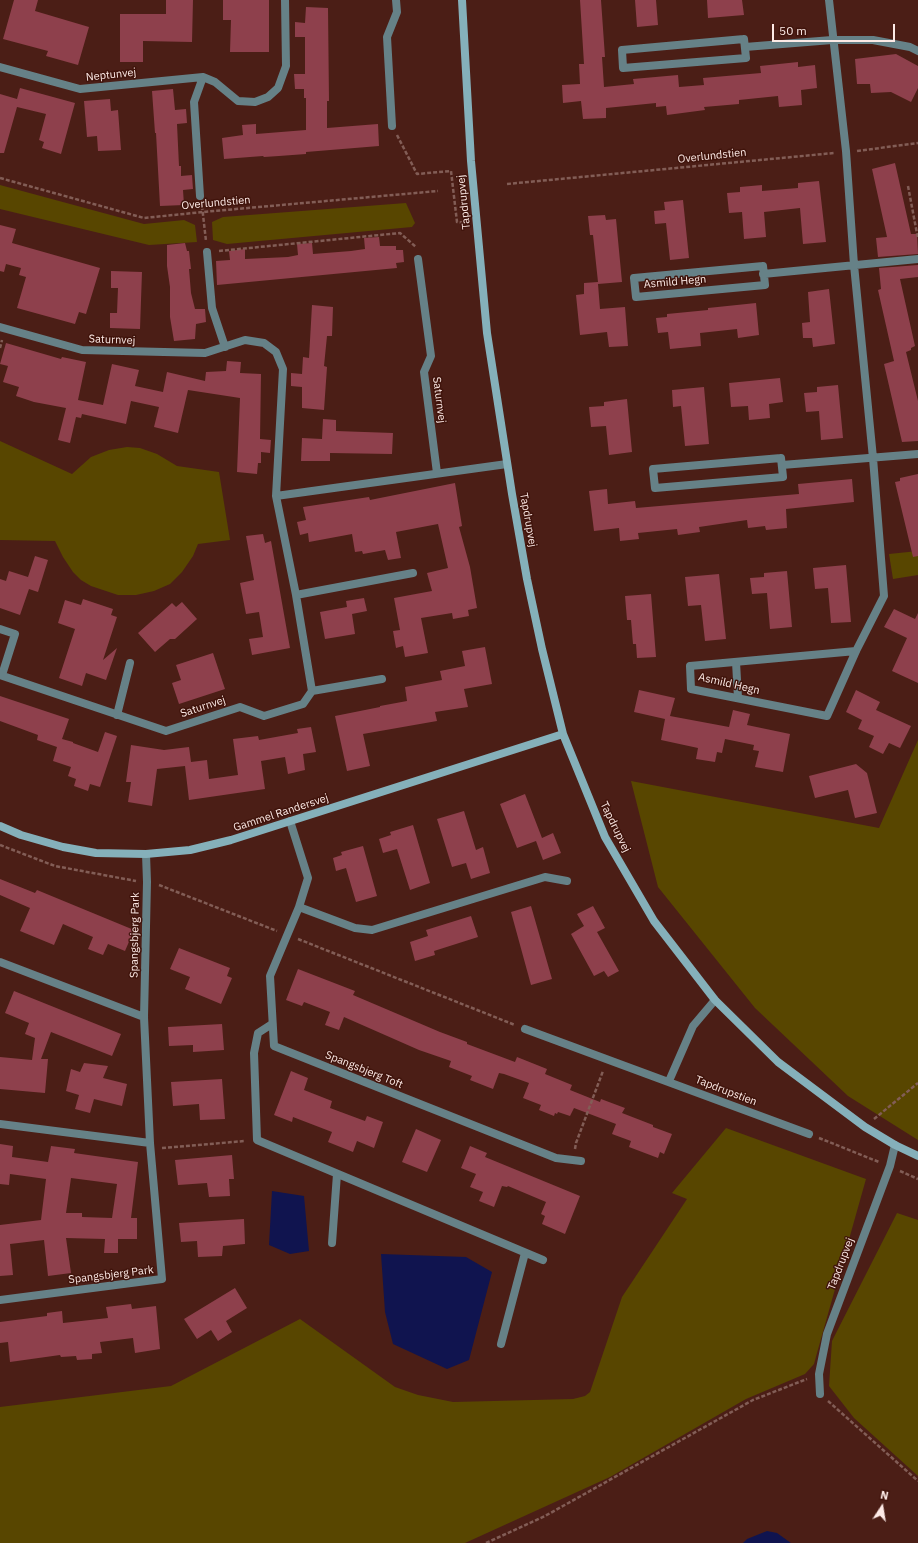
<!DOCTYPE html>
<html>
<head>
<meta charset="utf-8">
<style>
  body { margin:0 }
  #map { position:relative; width:918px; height:1543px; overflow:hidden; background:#4b1e16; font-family:"IBM Plex Sans",sans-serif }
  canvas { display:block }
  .north { position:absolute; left:862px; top:1487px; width:40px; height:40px; -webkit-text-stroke:3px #40140c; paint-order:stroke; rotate:12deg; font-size:11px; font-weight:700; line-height:16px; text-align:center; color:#fdeae6 }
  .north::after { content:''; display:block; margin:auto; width:14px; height:18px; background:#fdeae6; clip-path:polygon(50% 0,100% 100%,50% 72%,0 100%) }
  .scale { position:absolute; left:772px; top:24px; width:123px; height:18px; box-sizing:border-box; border:2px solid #fdeae6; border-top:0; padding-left:5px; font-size:12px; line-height:14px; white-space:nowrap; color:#fdeae6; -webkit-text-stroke:3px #40140c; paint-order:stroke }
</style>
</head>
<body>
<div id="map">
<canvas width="918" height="1543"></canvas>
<div class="north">N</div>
<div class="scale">50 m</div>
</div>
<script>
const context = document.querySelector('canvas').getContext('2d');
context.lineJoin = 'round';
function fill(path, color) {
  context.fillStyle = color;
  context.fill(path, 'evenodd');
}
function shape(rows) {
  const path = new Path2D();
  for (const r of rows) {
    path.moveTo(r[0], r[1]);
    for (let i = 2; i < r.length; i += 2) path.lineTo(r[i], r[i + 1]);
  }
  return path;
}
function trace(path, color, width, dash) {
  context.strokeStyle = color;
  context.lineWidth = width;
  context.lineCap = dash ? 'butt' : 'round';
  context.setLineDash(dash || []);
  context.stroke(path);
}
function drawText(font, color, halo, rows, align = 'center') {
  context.font = font + ' "IBM Plex Sans",sans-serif';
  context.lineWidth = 3;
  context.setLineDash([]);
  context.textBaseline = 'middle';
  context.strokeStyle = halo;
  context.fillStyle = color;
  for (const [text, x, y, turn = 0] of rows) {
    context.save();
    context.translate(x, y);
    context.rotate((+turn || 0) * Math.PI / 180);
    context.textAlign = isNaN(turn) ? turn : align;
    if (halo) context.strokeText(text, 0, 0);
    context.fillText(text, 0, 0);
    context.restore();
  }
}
const green = shape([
  [0,185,144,224,184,220,195,225,197,242,149,245,0,209],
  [406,203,415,223,412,227,227,244,213,240,212,222,223,217],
  [0,441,72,474,91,457,109,450,127,447,140,448,157,454,177,466,219,472,230,540,198,544,193,556,182,572,170,584,154,591,136,595,118,595,91,586,81,580,73,572,63,557,55,541,0,540],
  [918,551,918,575,893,579,889,554],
  [918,740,918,1140,848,1096,755,1008,658,887,631,781,879,828],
  [726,1128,866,1179,817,1353,814,1364,805,1374,746,1399,610,1477,465,1543,0,1543,0,1407,171,1386,300,1319,395,1387,418,1395,453,1402,573,1399,585,1396,590,1392,622,1297,687,1199,672,1193],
  [897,1213,918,1220,918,1476,854,1418,829,1386,832,1341]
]);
const water = shape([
  [272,1191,304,1196,309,1251,290,1254,269,1245],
  [381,1254,466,1257,492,1272,469,1360,447,1369,393,1344,385,1312],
  [767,1531,777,1533,791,1543,743,1543,747,1539]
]);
const building = shape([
  [14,0,38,0,35,11,89,27,78,65,46,56,48,51,3,39],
  [166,0,193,0,192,42,143,41,143,62,120,62,120,14,166,14],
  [223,0,269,0,269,52,230,52,231,20,223,20],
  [580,0,601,0,605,57,602,57,604,87,634,84,633,79,678,75,679,87,704,85,703,78,761,73,760,66,798,62,798,67,815,65,817,88,801,90,802,105,779,107,778,96,739,100,739,104,704,107,705,110,667,115,666,106,656,107,656,103,606,108,606,118,583,119,581,101,563,103,562,85,580,84,579,64,584,64],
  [635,0,656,0,658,25,637,27],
  [707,0,742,0,744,15,708,18],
  [306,7,328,8,329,101,327,101,327,128,378,124,379,146,306,152,306,154,279,156,264,157,263,156,224,159,222,138,243,135,242,125,256,124,256,134,306,130,306,98,304,98,304,89,295,89,294,74,305,74,305,37,295,37,295,22,305,23],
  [896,54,918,66,918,88,911,102,891,92,871,93,870,84,857,84,855,59],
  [20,88,75,103,61,154,42,148,44,142,39,140,46,114,17,107,4,153,0,153,0,94,17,99],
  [173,89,175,110,186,109,187,123,177,124,179,166,181,166,181,176,192,175,193,189,183,190,184,205,160,206,156,133,155,133,152,91],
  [110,99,111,111,118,110,121,150,98,151,97,136,87,137,84,101],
  [895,163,911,234,917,234,918,254,878,257,876,238,887,237,872,169],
  [819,181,826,242,803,244,800,208,764,212,766,237,744,239,742,212,729,213,727,193,740,192,740,187,762,185,762,191,798,188,798,183],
  [683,200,689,258,670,260,666,223,655,224,654,211,665,210,664,202],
  [605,215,606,220,616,219,622,282,598,284,600,309,625,307,628,346,609,347,607,332,580,335,576,295,584,294,584,283,598,282,593,235,590,235,588,216],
  [0,225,16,229,12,243,100,268,86,314,79,312,75,324,17,308,26,277,19,275,21,268,6,264,4,272,0,271],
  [379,237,380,246,396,246,396,250,403,250,404,262,396,263,397,268,217,285,216,261,230,260,229,251,245,249,245,259,288,257,298,255,297,244,312,243,313,254,351,251,365,249,364,238],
  [185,243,187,251,189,251,191,269,189,269,191,293,195,309,205,309,206,322,196,324,195,339,174,341,170,317,170,287,167,266,167,245],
  [918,265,918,277,900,279,915,346,911,348,911,350,906,352,918,401,918,441,902,442,884,364,894,361,878,290,881,289,879,268],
  [111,271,142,272,140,329,110,328,110,313,117,313,118,288,111,288],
  [829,289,835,344,813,347,812,338,803,338,802,323,810,322,808,292],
  [756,303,759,335,738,338,737,329,700,333,701,346,670,349,668,332,658,333,656,318,667,317,667,314,708,310,708,308],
  [312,305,333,307,332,336,327,336,324,366,327,367,324,410,302,408,302,387,291,386,291,373,302,374,303,357,309,358],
  [6,343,61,359,62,357,86,362,78,400,103,405,112,364,139,370,135,386,163,392,167,372,205,381,206,372,226,371,227,361,241,362,240,373,261,374,260,439,271,440,270,453,261,452,261,463,258,463,257,474,237,472,240,398,188,390,178,433,154,427,159,407,131,401,126,424,82,414,81,418,76,417,70,443,58,440,66,408,34,402,16,396,19,387,3,382,8,366,0,364],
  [780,378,783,402,769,404,770,418,749,420,748,406,731,407,729,383],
  [838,385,843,438,821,440,819,411,806,412,804,393,817,392,817,387],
  [704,387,709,444,685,446,681,406,673,407,672,390],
  [627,399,632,452,609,455,606,426,591,427,589,407,604,406,604,402],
  [323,419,336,420,336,431,393,433,392,454,330,453,330,461,301,461,302,438,322,439],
  [918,474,918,556,913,557,895,482,900,481,900,478],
  [852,479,854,502,786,509,787,528,766,530,765,526,748,528,747,520,699,527,700,532,678,535,677,529,638,533,639,539,620,541,619,528,594,531,589,491,607,489,608,504,635,501,636,508,799,494,798,484],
  [455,483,462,526,459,527,470,567,477,608,468,610,469,616,453,619,452,613,421,618,428,653,405,657,403,646,396,648,393,631,400,630,394,598,432,591,427,573,448,568,438,524,396,532,401,558,388,560,385,550,363,554,362,551,355,552,352,534,309,542,308,533,300,535,297,522,306,520,303,507,369,497,370,500],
  [263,534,265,543,271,541,290,648,252,655,249,639,263,637,259,612,246,614,240,583,254,580,246,536],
  [35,556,48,560,38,592,29,589,20,615,0,608,0,579,6,581,9,571,28,577],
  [846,565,851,622,831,623,828,588,815,589,813,568],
  [787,571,792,627,770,629,767,593,752,594,750,578,764,577,764,573],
  [719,574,726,639,705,641,701,605,688,606,685,577],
  [651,594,656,657,637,658,636,644,633,644,631,620,627,620,625,596],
  [364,598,367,611,352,614,355,634,325,639,320,612,347,607,346,601],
  [83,599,113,609,111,615,117,617,103,660,117,648,106,680,86,673,82,686,59,678,75,629,58,623,65,600,81,605],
  [182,602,197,619,175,639,170,639,155,652,138,633,172,603,176,607],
  [894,609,915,619,918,613,918,683,892,671,907,638,884,627],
  [485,647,492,684,464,689,468,707,435,712,437,721,363,734,370,766,347,771,335,716,380,707,380,706,407,701,405,687,442,680,440,671,465,666,462,651],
  [213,653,225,689,179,704,172,683,181,680,176,665],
  [639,690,675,698,670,716,729,727,733,710,750,714,747,725,790,734,783,772,755,767,759,751,753,750,754,745,725,739,722,753,717,752,715,762,696,759,698,748,661,740,665,719,634,712],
  [856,690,880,702,876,710,911,726,900,748,889,743,883,754,869,747,874,736,858,729,862,720,846,712],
  [0,696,69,719,62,739,73,742,73,743,98,752,105,732,117,736,100,787,90,784,88,791,74,786,76,779,68,776,71,767,53,761,57,747,37,740,38,735,0,721],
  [311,727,316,752,303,754,305,770,288,774,285,757,261,761,265,789,189,800,185,766,157,769,152,806,128,802,131,782,126,782,131,745,164,750,189,747,191,762,207,760,209,779,238,775,233,739,258,736,259,740,298,733,297,729],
  [856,764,867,773,877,813,855,818,848,790,815,798,809,776],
  [525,794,542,838,553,833,561,853,543,860,536,841,517,848,500,804],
  [464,811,476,850,483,847,490,873,471,879,466,863,452,867,437,819],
  [413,825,430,883,410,890,397,849,383,853,379,839,391,835,390,832],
  [363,846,377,896,356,902,346,868,336,871,333,858,342,855,341,852],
  [0,879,35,893,37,890,134,930,125,951,108,944,103,955,88,949,93,937,63,924,54,945,20,931,30,908,0,895],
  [531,906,552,979,531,985,511,912],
  [593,906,605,928,597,932,619,971,608,977,604,971,594,976,571,934,584,926,577,914],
  [471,916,478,937,434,951,435,955,415,961,410,942,428,936,426,930],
  [179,948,230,968,227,976,232,978,221,1004,185,989,190,977,170,969],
  [298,969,355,991,353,995,440,1032,467,1042,467,1044,515,1062,517,1057,547,1069,545,1074,572,1085,570,1090,600,1102,601,1099,625,1108,622,1113,653,1125,653,1127,672,1134,664,1154,660,1152,658,1158,629,1147,631,1141,612,1134,616,1124,574,1108,570,1116,558,1112,557,1114,555,1113,554,1116,539,1110,541,1105,523,1098,529,1083,504,1074,499,1073,493,1089,470,1080,472,1076,449,1067,451,1061,419,1050,344,1017,339,1030,325,1025,330,1012,304,1002,302,1006,286,1000],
  [14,991,121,1034,112,1056,51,1032,41,1059,48,1059,45,1093,0,1089,0,1057,32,1060,35,1038,25,1034,29,1023,5,1013],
  [222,1024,224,1050,193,1052,193,1045,169,1046,168,1027],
  [84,1063,108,1066,103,1078,127,1084,122,1106,94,1099,90,1113,75,1109,79,1095,66,1091,71,1069,80,1072],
  [291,1071,308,1078,304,1090,332,1101,330,1108,365,1121,367,1116,383,1122,374,1148,357,1141,353,1152,328,1142,332,1132,293,1117,292,1122,274,1115],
  [222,1079,225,1119,200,1120,199,1104,173,1106,171,1082],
  [416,1129,441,1140,427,1172,402,1162],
  [0,1144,13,1146,12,1157,48,1162,51,1146,75,1149,74,1153,138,1162,131,1218,137,1218,137,1239,118,1239,118,1253,104,1253,105,1239,66,1238,71,1273,48,1276,44,1240,10,1244,13,1275,0,1276,0,1225,41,1220,46,1179,10,1174,9,1185,0,1184],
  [71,1178,117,1184,112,1218,82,1217,82,1213,66,1213],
  [470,1146,487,1153,485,1157,580,1196,565,1234,542,1224,545,1216,541,1214,546,1202,508,1186,507,1187,502,1186,494,1207,479,1201,483,1192,470,1187,476,1174,461,1168],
  [232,1155,234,1179,229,1179,230,1196,209,1197,207,1183,178,1185,175,1160],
  [244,1219,245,1244,223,1246,222,1256,198,1257,197,1241,181,1242,179,1223],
  [235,1288,247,1308,226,1321,232,1332,218,1341,211,1330,197,1339,184,1319],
  [131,1304,132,1309,156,1306,160,1349,135,1353,133,1338,100,1342,102,1353,92,1354,92,1359,77,1360,76,1356,61,1357,60,1355,10,1362,8,1342,0,1343,0,1322,47,1316,47,1313,62,1311,63,1323,108,1318,106,1307]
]);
const path = shape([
  [397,135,417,174,451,171,457,222,465,223],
  [857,151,918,143],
  [0,178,144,218,203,212,438,191],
  [507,184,834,153],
  [908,186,918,239],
  [202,206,206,241],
  [219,251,400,233,416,247],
  [0,348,2,340],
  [0,845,55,866,136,881],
  [159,885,277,931],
  [298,939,515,1025],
  [874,1119,918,1083],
  [819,1138,879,1162],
  [162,1148,245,1141],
  [575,1149,576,1143,603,1071],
  [900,1171,918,1179],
  [828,1401,918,1481],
  [486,1543,545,1516,753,1400,807,1379]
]);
const lane = shape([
  [736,662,738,698],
  [272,1024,258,1033,254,1053,257,1140,543,1260],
  [332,1243,337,1174],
  [501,1344,525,1253]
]);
const street = shape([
  [829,0,846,151,854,265,873,458,884,596,856,651,827,716,691,689,690,666,856,651],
  [744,39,746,58,623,68,622,50,744,39],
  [745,47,832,40,873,40,910,47,918,51],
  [0,67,80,89,203,77,215,82,238,101,255,102,268,97,278,88,286,66,285,0],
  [392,126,387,37,397,12,396,0],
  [200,196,194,102,203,77],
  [207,252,212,308,225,347],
  [418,259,431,356,424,372,437,473],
  [763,266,765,285,636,297,634,278,763,266],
  [763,274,918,259],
  [0,327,82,350,205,353,245,340,264,343,276,352,283,369,276,496,296,595,312,691],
  [781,458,783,477,655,488,653,469,781,458],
  [782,465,918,454],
  [276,496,507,464],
  [296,595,413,573],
  [0,629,15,634,2,675],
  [0,675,166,731,240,707,264,716,303,704,312,691,382,679],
  [117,715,130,663],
  [290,821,308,878,299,907,355,928,372,930,545,877,567,881],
  [299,907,270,976,274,1046,556,1158,581,1161],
  [0,962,144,1017],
  [525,1029,809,1134],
  [669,1081,693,1026,715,1000],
  [0,1124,150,1143],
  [0,1300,162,1279,150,1143,144,1017,147,882,146,854],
  [820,1394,819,1374,827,1334,890,1166,895,1145]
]);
const secondary = shape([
  [462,0,471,161,487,333,512,494,527,579,542,649,563,734,605,837,654,921,715,1000,778,1062,865,1127,895,1145,918,1156],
  [0,826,21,835,63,847,96,853,146,854,190,850,231,840,563,734]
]);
const streetNames = [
  ["Neptunvej",111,75,-6],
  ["Overlundstien",712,156,-6],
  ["Tapdrupvej",464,202,-96],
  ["Overlundstien",216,203,-5],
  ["Asmild Hegn",675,282,-5],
  ["Saturnvej",112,340,2],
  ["Saturnvej",439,400,83],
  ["Tapdrupvej",528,520,80],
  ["Asmild Hegn",729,684,13],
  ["Saturnvej",203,707,-18],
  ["Gammel Randersvej",281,813,-18],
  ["Tapdrupvej",615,827,64],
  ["Spangsbjerg Park",135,935,-89],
  ["Spangsbjerg Toft",364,1070,22],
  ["Tapdrupstien",726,1091,21],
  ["Tapdrupvej",841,1264,-69],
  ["Spangsbjerg Park",111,1275,-7]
];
fill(green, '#584600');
fill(water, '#10144f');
fill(building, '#8e404c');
trace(path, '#825d56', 2.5, [4, 2]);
trace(lane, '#668187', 8);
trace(street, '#668187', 8);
trace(secondary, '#85b0ba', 8);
drawText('11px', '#fdeae6', '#40140c', streetNames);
</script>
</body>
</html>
